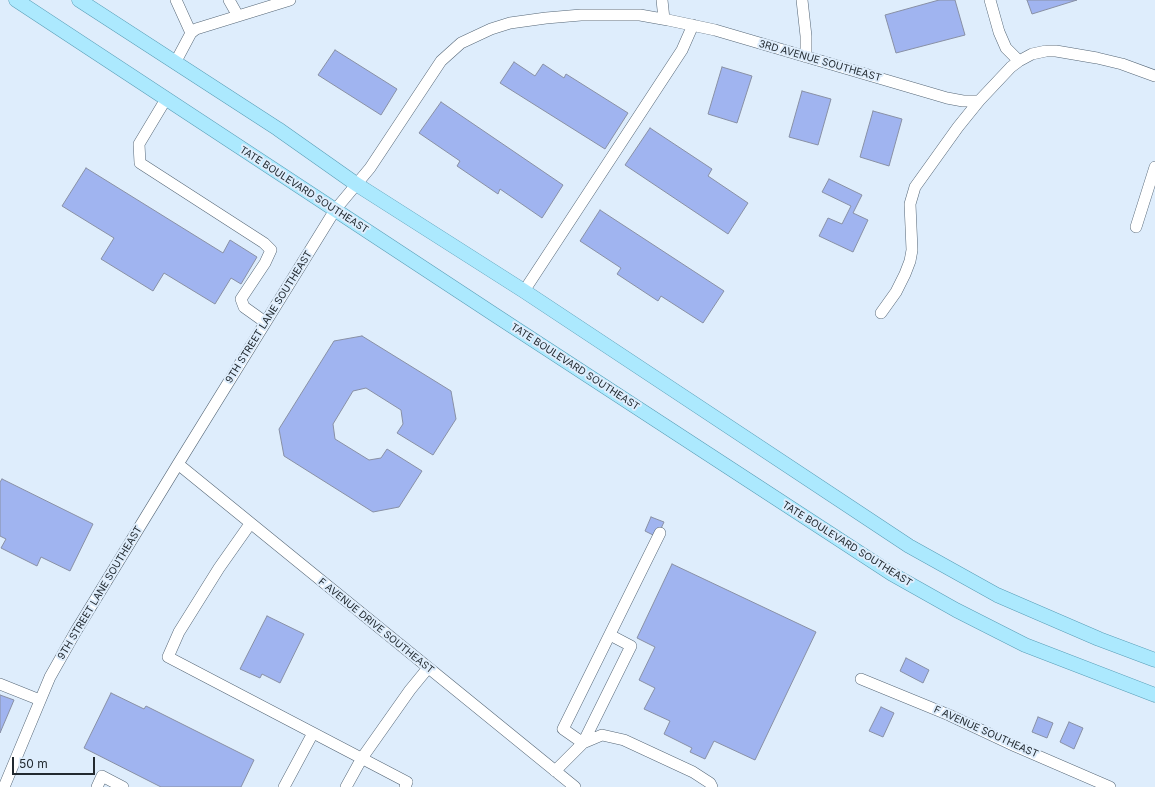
<!DOCTYPE html>
<html>
<head>
<meta charset="utf-8">
<style>
  body { margin:0 }
  #map { position:relative; width:1155px; height:787px; overflow:hidden; background:#deedfc; font-family:Inter,sans-serif }
  canvas { display:block }
  .scale { position:absolute; left:12px; top:757px; width:83px; height:18px; box-sizing:border-box; border:2px solid #222a30; border-top:0; padding-left:5px; font-size:12px; line-height:14px; white-space:nowrap; color:#222a30; -webkit-text-stroke:3px #deedfc; paint-order:stroke }
</style>
</head>
<body>
<div id="map">
<canvas width="1155" height="787"></canvas>
<div class="scale">50 m</div>
</div>
<script>
const context = document.querySelector('canvas').getContext('2d');
context.lineJoin = 'round';
function fill(path, color) {
  context.fillStyle = color;
  context.fill(path, 'evenodd');
}
function shape(rows) {
  const path = new Path2D();
  for (const r of rows) {
    path.moveTo(r[0], r[1]);
    for (let i = 2; i < r.length; i += 2) path.lineTo(r[i], r[i + 1]);
  }
  return path;
}
function trace(path, color, width, dash) {
  context.strokeStyle = color;
  context.lineWidth = width;
  context.lineCap = dash ? 'butt' : 'round';
  context.setLineDash(dash || []);
  context.stroke(path);
}
function drawText(font, color, halo, rows, align = 'center') {
  context.font = font + ' Inter,sans-serif';
  context.lineWidth = 4;
  context.setLineDash([]);
  context.textBaseline = 'middle';
  context.strokeStyle = halo;
  context.fillStyle = color;
  for (const [text, x, y, turn = 0] of rows) {
    context.save();
    context.translate(x, y);
    context.rotate((+turn || 0) * Math.PI / 180);
    context.textAlign = isNaN(turn) ? turn : align;
    if (halo) context.strokeText(text, 0, 0);
    context.fillText(text, 0, 0);
    context.restore();
  }
}
const building = shape([
  [939,0,955,0,965,35,896,53,885,15,939,0],
  [1027,0,1077,0,1032,14,1027,0],
  [335,50,397,89,381,115,318,75,335,50],
  [514,62,535,76,543,64,564,78,566,74,628,113,605,149,500,83,514,62],
  [722,67,752,76,737,123,708,114,722,67],
  [802,91,831,99,818,145,789,137,802,91],
  [441,102,563,185,542,218,500,189,498,194,457,166,460,161,419,133,441,102],
  [873,111,902,119,889,166,860,157,873,111],
  [650,128,712,169,708,176,748,203,728,234,625,165,650,128],
  [86,168,223,253,230,240,257,257,241,284,231,278,215,304,164,273,153,291,101,259,114,238,62,206,86,168],
  [829,179,862,195,853,213,868,220,853,252,819,236,828,218,842,224,851,206,822,192,829,179],
  [600,210,724,291,703,323,661,296,658,301,617,274,621,268,580,241,600,210],
  [362,336,451,391,456,419,433,455,397,433,403,424,401,410,366,388,353,391,333,424,335,439,369,460,381,458,387,449,422,471,399,507,373,512,284,456,279,429,334,341,362,336],
  [2,479,93,524,70,571,41,557,37,566,1,548,6,539,0,536,0,482,2,479],
  [651,517,664,522,657,537,645,531,651,517],
  [672,564,816,632,755,760,714,741,705,759,690,752,692,748,664,734,670,721,644,709,655,688,639,680,655,647,637,638,672,564],
  [267,616,304,634,280,683,262,674,260,678,240,669,267,616],
  [906,658,929,670,923,683,900,671,906,658],
  [111,693,144,709,146,706,254,760,241,787,161,787,84,748,111,693],
  [0,695,14,700,0,733,0,695],
  [881,707,894,713,883,737,869,731,881,707],
  [1038,717,1053,723,1047,738,1032,732,1038,717],
  [1069,722,1083,728,1074,749,1060,742,1069,722]
]);
const minor = shape([
  [176,0,191,33],
  [229,0,238,16],
  [662,0,664,19],
  [802,0,806,36,806,57],
  [990,0,999,32,1006,48,1019,61],
  [175,63,191,33,196,29,290,0],
  [166,99,139,144,140,163,264,243,271,250,265,263,241,299,244,307,265,322],
  [1136,227,1155,167],
  [524,291,682,50,693,25],
  [881,313,896,292,905,274,910,261,912,250,910,204,915,187,958,127,979,101,1011,67,1019,61,1032,54,1046,51,1056,51,1097,58,1122,64,1155,76],
  [178,464,575,787],
  [250,524,219,568,179,632,168,657,407,782,405,787],
  [610,635,631,646,583,743,563,729,660,533],
  [861,679,949,715,1015,746,1110,787],
  [0,684,40,700],
  [555,771,583,743,602,735,624,740,693,772,710,783,712,787],
  [4,787,50,677,76,631,178,464,335,210,370,168,441,61,461,43,491,29,510,23,546,18,581,15,640,15,668,20,715,30,947,98,963,101,979,101],
  [97,787,102,776,123,787],
  [284,787,313,733],
  [346,787,362,758,410,690,428,668]
]);
const major = shape([
  [16,0,498,317,892,574,956,610,1025,645,1155,695],
  [79,0,278,129,356,184,524,291,909,546,997,595,1099,639,1155,660]
]);
const streetNames = [
  ["3RD AVENUE SOUTHEAST",820,61,16],
  ["TATE BOULEVARD SOUTHEAST",304,190,33],
  ["9TH STREET LANE SOUTHEAST",269,317,-58],
  ["TATE BOULEVARD SOUTHEAST",575,367,33],
  ["TATE BOULEVARD SOUTHEAST",847,544,32],
  ["9TH STREET LANE SOUTHEAST",100,593,-59],
  ["F AVENUE DRIVE SOUTHEAST",376,626,39],
  ["F AVENUE SOUTHEAST",986,732,24]
];
fill(building, '#a0b4f0');
trace(building, '#8890a5', 1);
trace(minor, '#566777', 12);
trace(major, '#589db6', 15);
trace(minor, '#fff', 11);
trace(major, '#ace9fe', 14);
drawText('10px', '#222a30', '#deedfc', streetNames);
</script>
</body>
</html>
